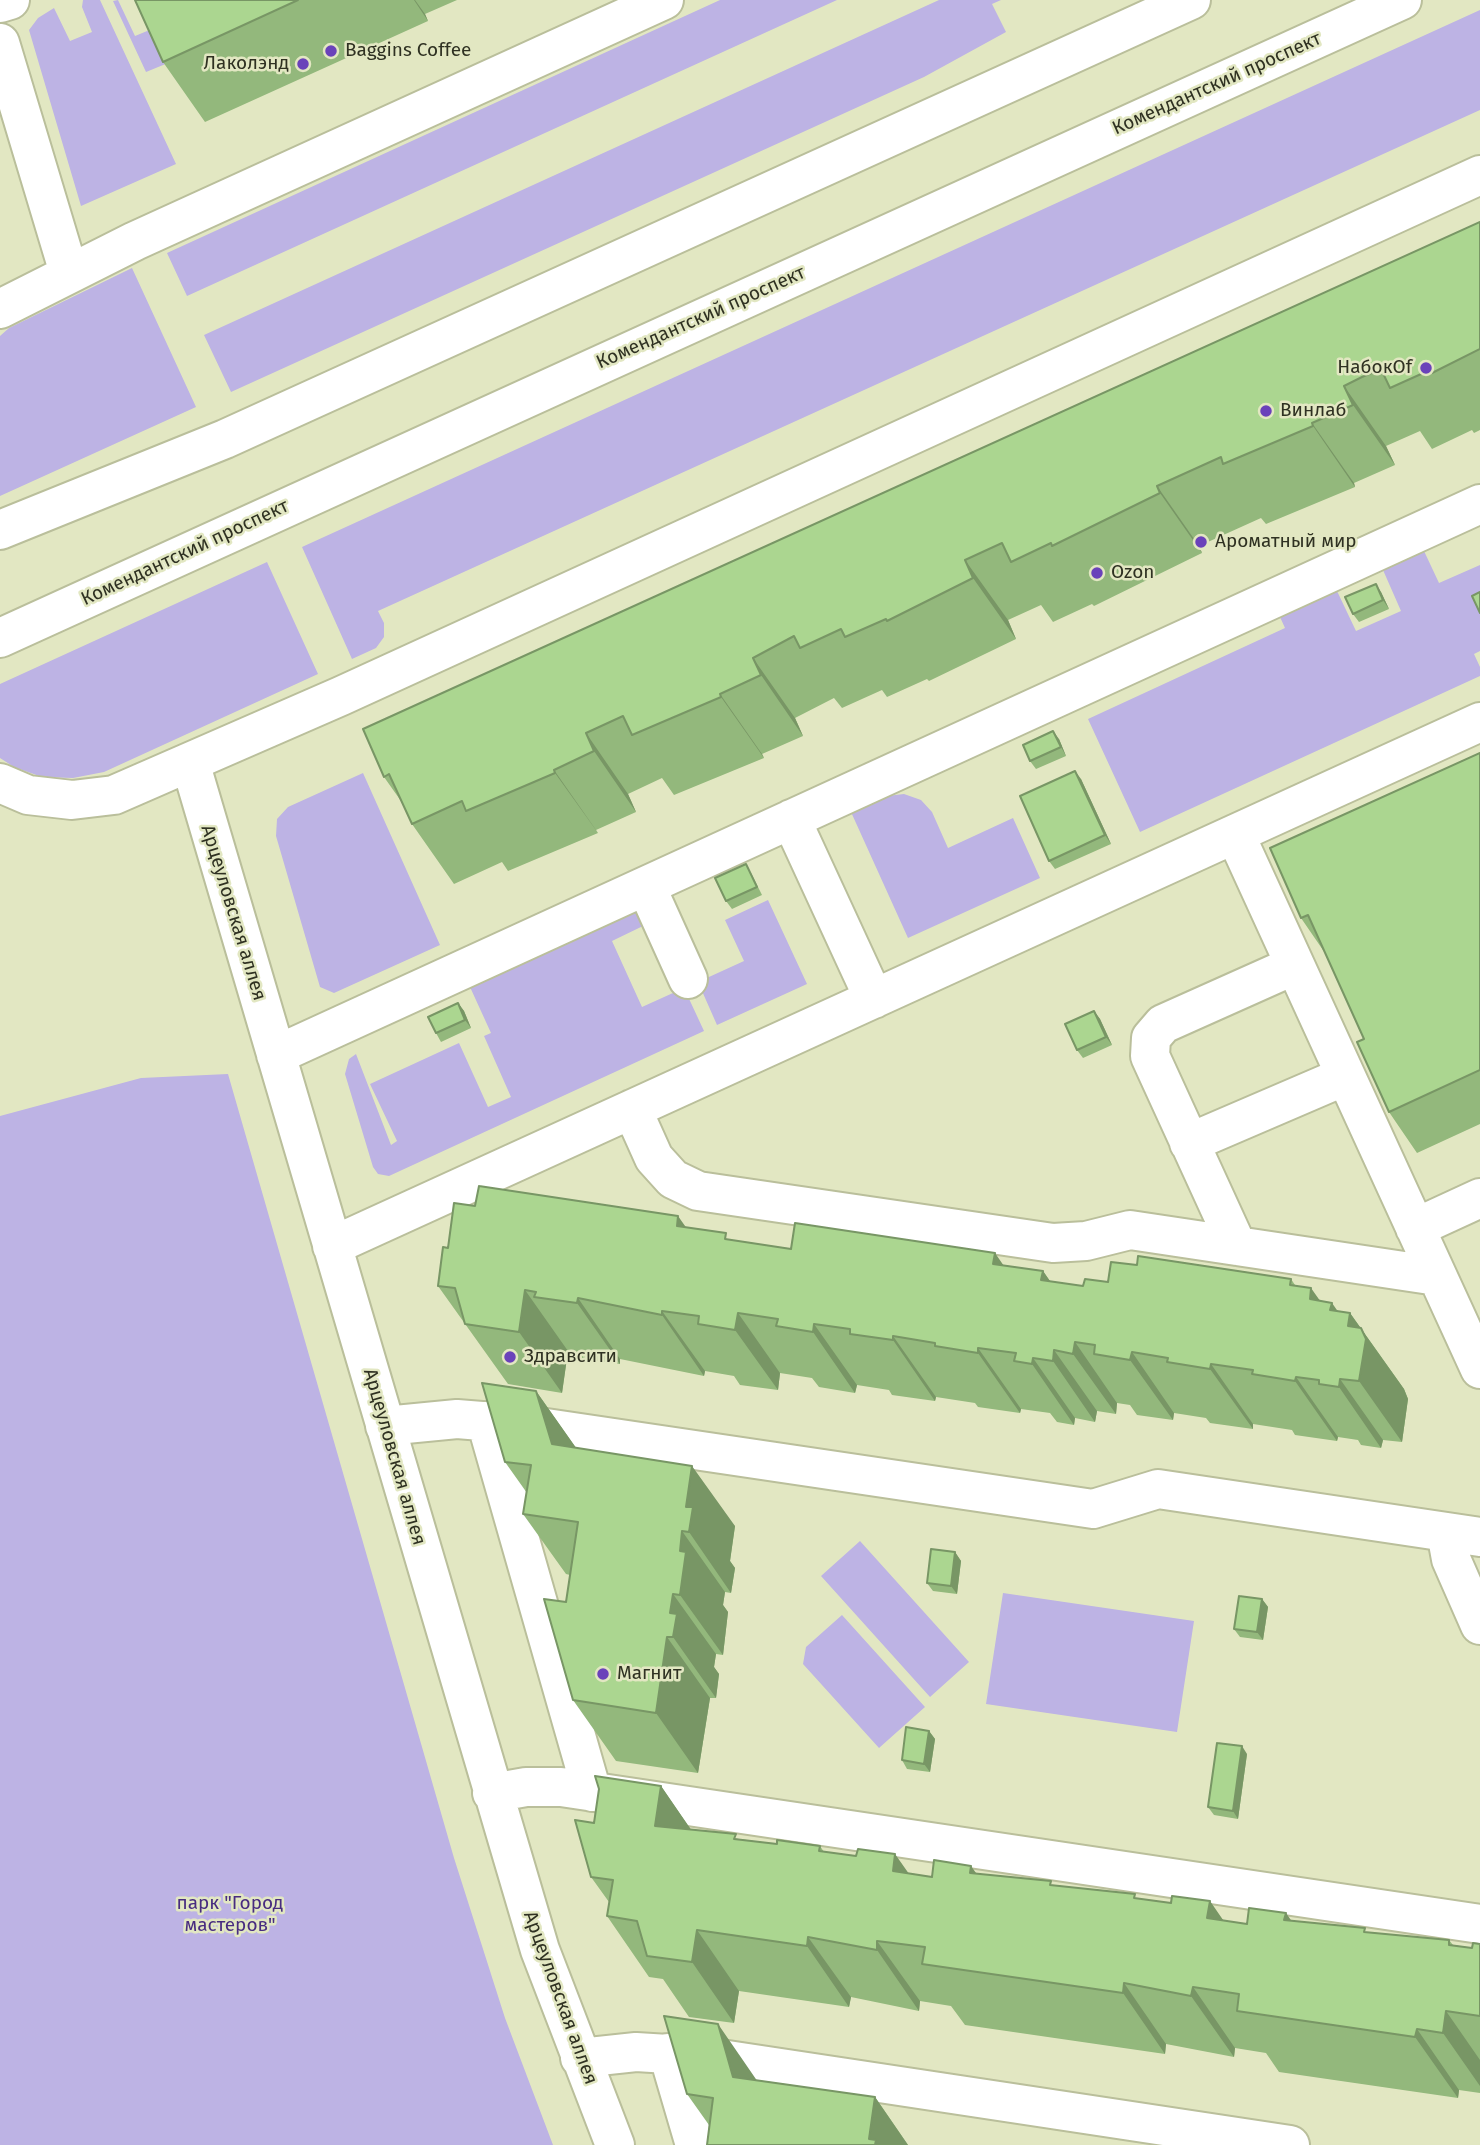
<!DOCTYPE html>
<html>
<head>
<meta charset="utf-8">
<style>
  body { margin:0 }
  canvas { display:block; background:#e2e7c2 }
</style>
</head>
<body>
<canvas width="1480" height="2145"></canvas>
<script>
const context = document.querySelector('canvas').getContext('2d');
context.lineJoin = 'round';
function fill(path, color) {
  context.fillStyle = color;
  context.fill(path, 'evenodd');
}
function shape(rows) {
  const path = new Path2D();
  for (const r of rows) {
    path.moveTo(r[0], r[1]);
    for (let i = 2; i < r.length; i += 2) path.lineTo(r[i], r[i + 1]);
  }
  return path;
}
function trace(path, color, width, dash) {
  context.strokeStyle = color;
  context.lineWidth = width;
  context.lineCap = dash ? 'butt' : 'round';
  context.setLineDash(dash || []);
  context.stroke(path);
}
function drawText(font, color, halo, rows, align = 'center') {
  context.font = font + ' "Fira Sans",sans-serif';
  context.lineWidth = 5;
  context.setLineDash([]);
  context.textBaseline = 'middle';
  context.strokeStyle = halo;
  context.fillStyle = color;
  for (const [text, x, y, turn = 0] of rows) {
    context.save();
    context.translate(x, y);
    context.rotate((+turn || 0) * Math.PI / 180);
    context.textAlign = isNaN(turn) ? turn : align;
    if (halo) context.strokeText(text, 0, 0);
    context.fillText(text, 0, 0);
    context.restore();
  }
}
const green = shape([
  [83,0,100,0,176,164,81,206,29,30,38,18,54,8,70,41,92,32,82,7],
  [118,0,135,36,152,29,168,63,146,72,113,1],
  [720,0,837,0,187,296,167,253],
  [939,0,1001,0,992,4,1006,32,924,77,231,392,204,335],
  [1480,10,1480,110,378,611,384,623,384,637,376,648,352,659,302,547],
  [132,268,196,407,0,496,0,336,9,328],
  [1424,551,1439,583,1480,565,1480,595,1473,598,1480,614,1480,651,1474,654,1480,667,1480,676,1140,832,1088,719,1285,628,1280,617,1337,591,1356,631,1401,611,1383,570],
  [267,562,318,674,104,772,73,778,42,777,14,767,0,758,0,684],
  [363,773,440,945,334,993,320,987,276,836,277,819,288,807],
  [904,794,921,800,932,812,948,848,1013,818,1040,878,908,938,851,812,887,796],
  [768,900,807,984,717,1025,698,982,744,961,725,920],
  [636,911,643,926,612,941,642,1007,684,988,704,1031,389,1176,378,1174,373,1167,345,1074,349,1059,356,1054,391,1145,397,1141,370,1084,459,1043,488,1107,511,1097,484,1036,491,1033,470,987],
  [228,1074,454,1858,505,2018,553,2145,0,2145,0,1116,141,1078],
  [860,1541,969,1662,930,1697,821,1576],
  [1003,1593,1194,1621,1177,1732,986,1704],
  [842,1615,925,1707,879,1748,803,1664,806,1647]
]);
const minor = shape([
  [0,3,10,0],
  [0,43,69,273],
  [0,309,135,241,664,0],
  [0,530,225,439,1191,0],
  [0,638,1402,0],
  [190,762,540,1950,615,2145],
  [0,783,28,795,72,800,114,795,341,696,1480,175],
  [791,819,874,999],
  [1235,834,1480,1369],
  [646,886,688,979],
  [276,1055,1480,504],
  [632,1109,654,1158,673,1179,698,1191,1053,1243,1086,1241,1130,1230,1437,1276],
  [1189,1143,1345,1076],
  [1415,1228,1480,1198],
  [332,1246,1480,722],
  [1237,1246,1150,1056,1151,1038,1163,1024,1295,965],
  [486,1421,592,1792],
  [385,1426,457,1419,519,1424,1093,1509,1158,1489,1480,1537],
  [1446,1532,1451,1559,1480,1625],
  [492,1793,526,1787,561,1787,1480,1924],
  [668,2053,695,2145],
  [580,2058,636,2052,701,2056,1290,2145]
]);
const wall = shape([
  [135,0,457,0,425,14,428,21,205,122,163,62],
  [1480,222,1480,430,1474,433,1472,430,1432,449,1420,431,1386,446,1395,465,1354,483,1355,487,1266,524,1261,518,1199,546,1202,553,1094,606,1092,604,1053,622,1041,605,1008,620,1016,639,929,681,927,679,887,697,882,690,842,708,834,698,795,718,803,736,762,754,764,758,674,795,662,778,628,794,636,812,596,830,598,833,508,871,502,862,454,884,412,824,401,801,384,777],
  [1381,592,1389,609,1359,622,1353,614],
  [1059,739,1066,756,1036,769,1030,761],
  [1480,753,1480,1124,1417,1153,1389,1112,1364,1039,1325,953,1301,918],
  [1081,779,1111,844,1055,869,1049,861],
  [751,873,762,895,732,909,726,901],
  [458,1003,464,1011,471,1028,441,1042,436,1033],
  [1094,1011,1100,1019,1112,1045,1083,1058,1077,1050],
  [475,1206,686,1227,731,1240,791,1249,1003,1265,1043,1271,1050,1281,1083,1286,1108,1282,1137,1265,1291,1279,1295,1285,1338,1311,1350,1313,1404,1389,1408,1399,1402,1442,1383,1440,1381,1448,1361,1445,1358,1440,1338,1437,1337,1441,1295,1435,1292,1430,1253,1424,1253,1429,1210,1423,1206,1418,1174,1413,1173,1420,1137,1415,1130,1405,1117,1403,1116,1414,1097,1411,1095,1422,1075,1418,1074,1425,1057,1422,1050,1413,1021,1409,1020,1413,978,1407,975,1403,936,1397,935,1401,892,1395,889,1390,857,1385,855,1393,819,1387,812,1378,780,1373,778,1390,740,1385,734,1376,705,1371,704,1376,620,1359,620,1364,577,1358,573,1352,568,1351,562,1393,508,1384,438,1286,448,1248],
  [536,1391,576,1448,735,1526,730,1561,735,1568,731,1593,725,1592,723,1605,728,1612,723,1655,716,1654,714,1667,719,1674,716,1698,710,1698,698,1773,616,1761,573,1700,566,1602,570,1575,566,1574,523,1514,527,1493,505,1462],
  [955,1552,961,1561,957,1594,933,1591,927,1583],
  [1262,1599,1268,1607,1263,1640,1240,1637,1234,1629],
  [929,1731,935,1739,930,1772,907,1769,902,1760],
  [1247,1754,1238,1819,1214,1815,1208,1807],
  [661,1786,691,1830,739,1839,777,1844,820,1846,824,1852,908,1873,932,1877,977,1874,1139,1899,1223,1921,1247,1924,1291,1921,1368,1933,1449,1940,1453,1945,1472,1948,1480,1944,1480,2093,1459,2090,1458,2098,1279,2072,1266,2053,1235,2048,1234,2057,1166,2044,1165,2054,965,2025,951,2006,920,2001,919,2011,851,1997,849,2007,739,1991,734,2023,689,2017,663,1979,649,1977,607,1916,609,1902,591,1877,594,1823,599,1789],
  [757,2080,875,2097,908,2145,707,2145,709,2125,687,2094]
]);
const shadedWall = shape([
  [414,0,415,0,425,14,428,21],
  [1344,386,1386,446,1395,465,1353,405],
  [1312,423,1354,483,1355,487,1313,426],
  [1157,486,1199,546,1202,553,1160,493],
  [965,560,1008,620,1016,639,973,578],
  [1376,584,1381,592,1389,609,1383,600],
  [753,658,795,718,803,736,761,675],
  [720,694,762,754,764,758,721,697],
  [1053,731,1059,739,1066,756,1061,747],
  [586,733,628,794,636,812,594,751],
  [554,770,596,830,598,833,555,773],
  [1075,771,1081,779,1111,844,1105,835],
  [458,1003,464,1011,471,1028,465,1020],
  [1094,1011,1100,1019,1112,1045,1106,1037],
  [678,1216,721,1277,677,1226],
  [995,1253,1037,1314,993,1264],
  [1043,1271,1085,1332,1041,1280],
  [1311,1288,1354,1349,1310,1299],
  [525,1290,568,1351,562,1393,519,1332],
  [578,1298,620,1359,620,1364,577,1303],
  [1332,1303,1348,1326,1350,1313,1404,1389,1408,1399,1402,1442,1359,1381,1330,1310],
  [662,1311,705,1371,704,1376,662,1315],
  [738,1313,780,1373,778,1390,735,1330],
  [814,1324,857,1385,855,1393,813,1332],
  [893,1336,936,1397,935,1401,893,1340],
  [1075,1342,1117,1403,1116,1414,1073,1354],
  [978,1348,1021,1409,1020,1413,978,1353],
  [1054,1350,1097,1411,1095,1422,1053,1361],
  [1132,1352,1174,1413,1173,1420,1130,1360],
  [1033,1358,1075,1418,1074,1425,1032,1364],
  [1211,1364,1253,1424,1253,1429,1210,1369],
  [1296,1377,1338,1437,1337,1441,1295,1381],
  [1340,1379,1383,1440,1381,1448,1339,1387],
  [536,1391,579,1452,552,1444],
  [692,1466,735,1526,730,1561,735,1568,731,1593,689,1532,686,1507],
  [682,1531,725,1592,723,1605,728,1612,723,1655,680,1595,680,1551],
  [955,1552,961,1561,957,1594,951,1586],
  [673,1594,716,1654,714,1667,719,1674,716,1698,673,1637,670,1613],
  [1262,1599,1268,1607,1263,1640,1257,1632],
  [667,1637,710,1698,698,1773,656,1713],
  [929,1731,935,1739,930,1772,924,1764],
  [1242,1746,1247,1754,1238,1819,1233,1811],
  [661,1786,703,1847,655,1826],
  [895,1854,938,1915,893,1871],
  [971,1866,1014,1926,970,1873],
  [1210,1901,1252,1962,1207,1918],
  [1286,1913,1328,1974,1284,1920],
  [697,1930,739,1991,734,2023,692,1962],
  [808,1937,851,1997,849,2007,807,1946],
  [877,1941,920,2001,919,2011,877,1950],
  [1124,1983,1166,2044,1165,2054,1123,1993],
  [1193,1987,1235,2048,1234,2057,1191,1996],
  [1446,2011,1480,2060,1480,2086,1443,2033],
  [718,2024,760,2085,733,2077],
  [1417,2029,1459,2090,1458,2098,1415,2037],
  [875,2097,908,2145,874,2145,869,2139]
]);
const building = shape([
  [135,0,298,0,163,62,135,0],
  [1480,222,1480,349,1432,373,1430,370,1390,388,1381,369,1362,377,1344,386,1353,405,1312,423,1313,426,1223,464,1221,457,1157,486,1160,493,1052,546,1051,543,1011,562,1002,543,965,560,973,578,887,621,886,619,845,637,841,629,800,648,794,636,753,658,761,675,720,694,721,697,632,735,623,716,586,733,594,751,554,770,555,773,466,811,462,801,412,824,389,774,384,777,363,729,1480,222],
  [1376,584,1383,600,1353,614,1345,597,1376,584],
  [1480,592,1480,613,1472,596,1480,592],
  [1053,731,1061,747,1030,761,1023,745,1053,731],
  [1480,753,1480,1070,1389,1112,1357,1042,1364,1039,1308,915,1301,918,1270,848,1480,753],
  [1075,771,1105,835,1049,861,1020,796,1075,771],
  [746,864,757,887,726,901,715,878,746,864],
  [458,1003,465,1020,436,1033,428,1017,458,1003],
  [1094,1011,1106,1037,1077,1050,1065,1024,1094,1011],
  [479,1186,678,1216,677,1226,726,1233,725,1239,791,1249,795,1223,995,1253,993,1264,1043,1271,1041,1280,1083,1286,1085,1279,1108,1282,1111,1262,1137,1265,1138,1256,1291,1279,1290,1285,1311,1288,1310,1299,1332,1303,1330,1310,1350,1313,1348,1326,1361,1328,1366,1339,1359,1381,1340,1379,1339,1387,1319,1384,1319,1380,1296,1377,1295,1381,1252,1374,1253,1370,1211,1364,1210,1369,1167,1362,1168,1358,1132,1352,1130,1360,1094,1354,1095,1345,1075,1342,1073,1354,1054,1350,1053,1361,1033,1358,1032,1364,1014,1361,1016,1353,978,1348,978,1353,935,1346,935,1343,893,1336,893,1340,850,1334,850,1329,814,1324,813,1332,776,1326,778,1319,738,1313,735,1330,698,1324,699,1316,662,1311,662,1315,578,1298,577,1303,534,1297,536,1292,525,1290,519,1332,465,1324,455,1288,438,1286,443,1247,448,1248,454,1203,475,1206,479,1186],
  [482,1383,536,1391,552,1444,692,1466,686,1507,693,1507,689,1532,682,1531,680,1551,686,1552,680,1595,673,1594,670,1613,677,1614,673,1637,667,1637,656,1713,573,1700,544,1599,566,1602,578,1522,523,1514,531,1465,505,1462,482,1383],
  [931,1549,955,1552,951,1586,927,1583,931,1549],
  [1239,1596,1262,1599,1257,1632,1234,1629,1239,1596],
  [906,1727,929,1731,924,1764,902,1760,906,1727],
  [1217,1743,1242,1746,1233,1811,1208,1807,1217,1743],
  [595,1776,661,1786,655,1826,736,1834,734,1839,777,1844,777,1840,820,1846,819,1851,856,1856,858,1849,895,1854,893,1871,932,1877,934,1860,971,1866,970,1873,1051,1881,1050,1885,1135,1894,1134,1898,1171,1903,1172,1896,1210,1901,1207,1918,1247,1924,1249,1908,1286,1913,1284,1920,1365,1928,1364,1932,1449,1940,1449,1945,1472,1948,1473,1943,1480,1944,1480,2016,1446,2011,1443,2033,1417,2029,1415,2037,1237,2011,1239,1994,1193,1987,1191,1996,1124,1983,1123,1993,922,1964,925,1947,877,1941,877,1950,808,1937,807,1946,697,1930,692,1962,647,1956,637,1921,607,1916,613,1880,591,1877,575,1820,594,1823,599,1789,595,1776],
  [664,2016,718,2024,733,2077,875,2097,869,2139,876,2140,875,2145,707,2145,713,2098,687,2094,664,2016]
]);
const markers = [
  [331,51,7,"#6a42ba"],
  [303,64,7,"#6a42ba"],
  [1426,368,7,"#6a42ba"],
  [1266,411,7,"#6a42ba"],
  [1201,542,7,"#6a42ba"],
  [1097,573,7,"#6a42ba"],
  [510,1357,7,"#6a42ba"],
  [603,1674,7,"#6a42ba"]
];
const poiNames = [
  ["Baggins Coffee",345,51],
  ["Лаколэнд",289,64,"right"],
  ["НабокOf",1412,368,"right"],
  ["Винлаб",1280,411],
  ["Ароматный мир",1215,542],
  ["Ozon",1111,573],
  ["Здравсити",524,1357],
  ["Магнит",617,1674]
];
const streetNames = [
  ["Комендантский проспект",1217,84,-24],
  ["Комендантский проспект",701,318,-24],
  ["Комендантский проспект",185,553,-25],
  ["Арцеуловская аллея",233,913,73],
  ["Арцеуловская аллея",394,1457,74],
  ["Арцеуловская аллея",560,1998,70]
];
const parkNames = [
  ["парк \"Город",230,1904],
  ["мастеров\"",230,1926]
];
fill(green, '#bdb3e4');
trace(minor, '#babf9b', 42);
trace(minor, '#fff', 38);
fill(wall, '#93b87c');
fill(shadedWall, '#789665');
fill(building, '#abd690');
trace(building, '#789665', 2);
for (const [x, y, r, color] of markers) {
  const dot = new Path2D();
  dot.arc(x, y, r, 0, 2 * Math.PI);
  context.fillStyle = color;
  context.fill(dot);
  trace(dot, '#e2e7c2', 2.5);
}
drawText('19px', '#2f3122', '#e2e7c2', poiNames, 'left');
drawText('19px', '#2f3122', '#e2e7c2', streetNames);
drawText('19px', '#482c80', '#e2e7c2', parkNames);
</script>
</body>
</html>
